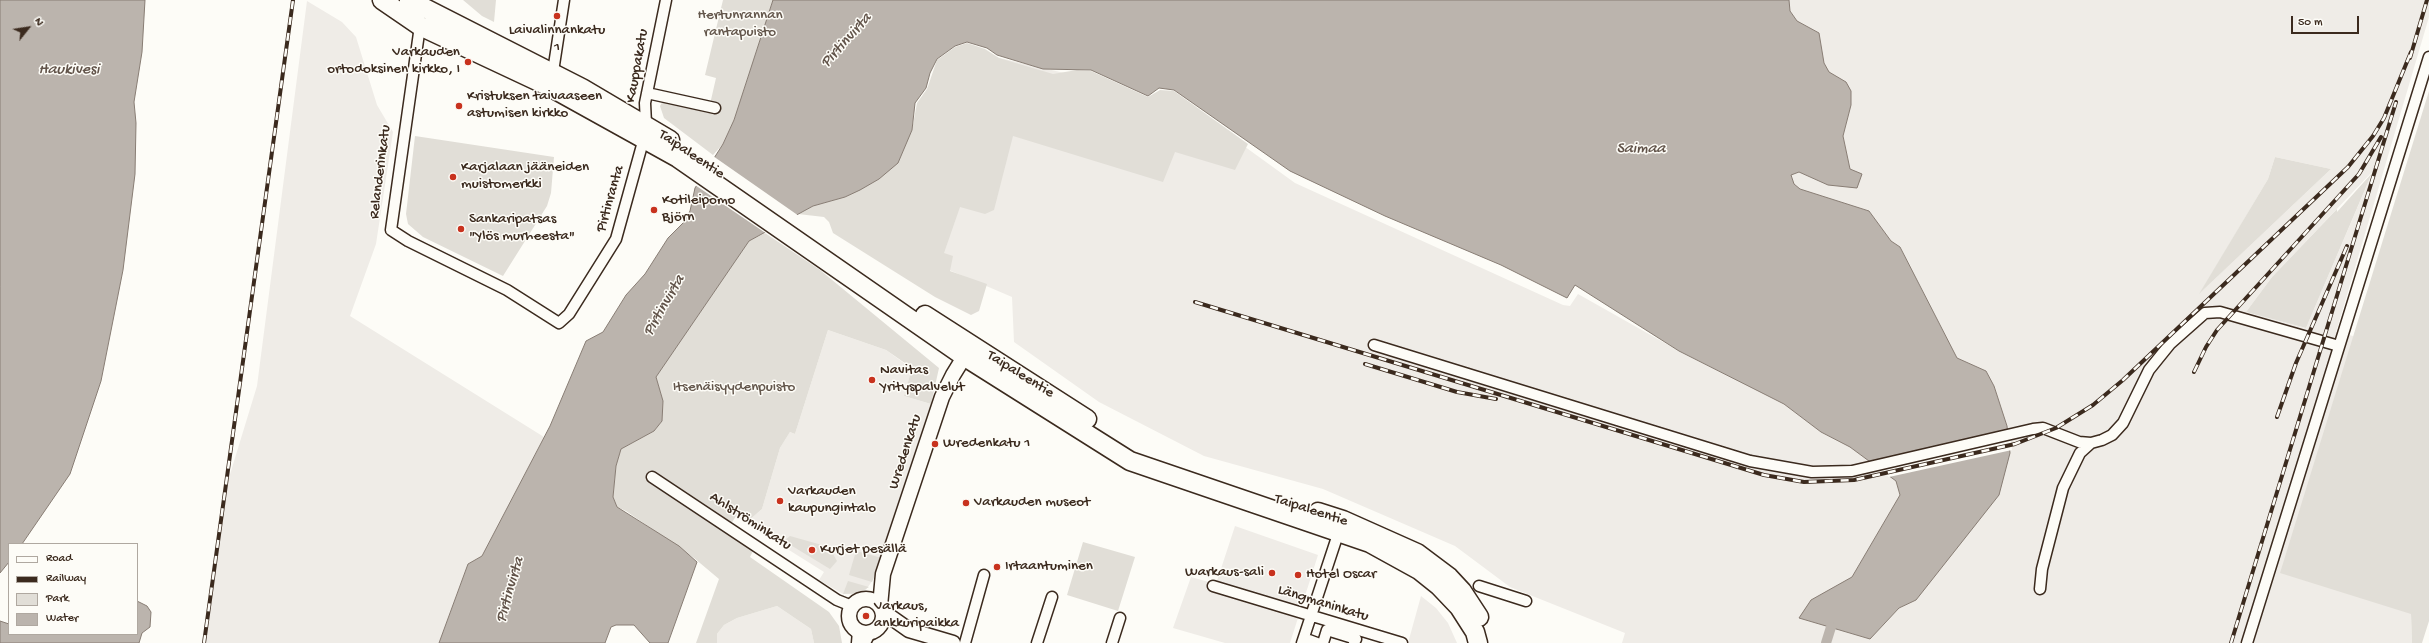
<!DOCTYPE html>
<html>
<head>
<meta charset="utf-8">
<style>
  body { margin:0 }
  #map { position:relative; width:2429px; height:643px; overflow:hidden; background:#fdfcf7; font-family:"Gochi Hand",sans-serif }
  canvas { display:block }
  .legend { position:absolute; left:8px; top:543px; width:130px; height:92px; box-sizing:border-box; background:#fdfcf7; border:1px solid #afa8a0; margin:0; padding:5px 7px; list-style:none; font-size:12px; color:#3b2a1e }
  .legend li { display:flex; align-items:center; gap:8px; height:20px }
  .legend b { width:20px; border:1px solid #afa8a0 }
  .north { position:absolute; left:8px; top:8px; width:40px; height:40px; -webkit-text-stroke:3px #fdfcf7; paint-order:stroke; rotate:60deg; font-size:11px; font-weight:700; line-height:16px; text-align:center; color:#3b2a1e }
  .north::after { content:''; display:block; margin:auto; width:14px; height:18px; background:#3b2a1e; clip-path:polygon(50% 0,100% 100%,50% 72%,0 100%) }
  .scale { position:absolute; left:2291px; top:16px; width:68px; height:18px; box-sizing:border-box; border:2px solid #3b2a1e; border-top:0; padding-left:5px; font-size:12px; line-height:14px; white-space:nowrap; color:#3b2a1e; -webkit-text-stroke:3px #fdfcf7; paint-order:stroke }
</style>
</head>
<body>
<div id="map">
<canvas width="2429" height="643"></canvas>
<ul class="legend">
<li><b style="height:5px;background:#fdfcf7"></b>Road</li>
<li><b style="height:5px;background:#3b2a1e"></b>Railway</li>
<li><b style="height:11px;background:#e1ded7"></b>Park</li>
<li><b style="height:11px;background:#bbb4ad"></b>Water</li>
</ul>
<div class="north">N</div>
<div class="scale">50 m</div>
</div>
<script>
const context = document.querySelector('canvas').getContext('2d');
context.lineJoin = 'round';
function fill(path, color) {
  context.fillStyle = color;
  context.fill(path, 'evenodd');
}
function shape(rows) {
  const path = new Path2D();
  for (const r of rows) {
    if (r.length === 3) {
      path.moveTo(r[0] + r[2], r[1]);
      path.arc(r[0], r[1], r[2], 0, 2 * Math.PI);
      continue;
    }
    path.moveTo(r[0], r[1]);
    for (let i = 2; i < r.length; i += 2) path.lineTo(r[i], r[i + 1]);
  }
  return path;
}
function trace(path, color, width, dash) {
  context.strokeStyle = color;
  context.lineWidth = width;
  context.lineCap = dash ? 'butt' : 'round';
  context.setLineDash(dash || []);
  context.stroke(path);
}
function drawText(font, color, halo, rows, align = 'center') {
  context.font = font + ' "Gochi Hand",sans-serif';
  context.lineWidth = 3;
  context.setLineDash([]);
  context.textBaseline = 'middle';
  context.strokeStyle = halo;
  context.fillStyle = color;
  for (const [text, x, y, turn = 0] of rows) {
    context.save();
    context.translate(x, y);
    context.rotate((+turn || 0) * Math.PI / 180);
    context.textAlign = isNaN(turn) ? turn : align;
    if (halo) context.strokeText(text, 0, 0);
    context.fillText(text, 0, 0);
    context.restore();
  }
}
const built = shape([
  [1789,0,2429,0,2429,17,2336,332,2353,336,2411,614,2412,643,1622,643,1625,633,1510,587,1455,546,1323,489,1204,456,1099,402,1014,342,1012,297,949,270,906,168,978,53,1112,84,1148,100,1172,94,1295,183,1563,305,1570,306,1578,294,1679,351,1784,404,1821,432,1850,447,1897,481,1900,495,1852,577,1832,589,1799,618,1870,639,1899,608,1916,600,2007,426,1994,386,1986,371,1957,358,1900,247,1891,241,1869,211,1800,189,1794,184,1790,175,1799,172,1828,185,1850,169,1843,136,1851,105,1846,82,1829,73,1824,63,1819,33,1797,21,1790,11],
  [2275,157,2331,169,2201,292,2268,179],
  [2373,171,2306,328,2246,312,2272,277],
  [307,1,342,22,356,37,377,105,393,132,376,244,350,316,544,437,482,556,468,564,439,643,204,643,224,494,257,386],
  [828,330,886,350,912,369,904,396,931,404,907,487,873,580,865,591,853,594,843,594,819,580,824,572,746,523,762,509,780,448,790,432,795,434],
  [1235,526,1318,555,1290,643,1225,643,1173,628,1191,577,1216,584],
  [1421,596,1436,608,1448,623,1457,643,1408,643],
  [777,606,811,629,814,643,717,643,717,634,724,625,737,618]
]);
const green = shape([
  [463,0,496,0,494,22,482,16],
  [723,0,773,0,734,120,723,144,713,155,664,118,660,106,663,101,708,113,716,78,705,75],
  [967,43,985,49,999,58,1053,74,1077,70,1091,71,1148,97,1160,90,1174,91,1248,144,1235,170,1175,152,1163,182,1013,136,994,210,985,214,960,207,944,253,953,256,950,271,987,284,979,311,971,315,935,297,833,233,829,222,824,217,798,214,813,206,845,197,879,179,912,130,917,103,927,89,937,60,955,47],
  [2429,91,2429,621,2422,643,2412,643,2411,614,2280,573],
  [415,136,554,157,551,193,547,206,503,276,423,237,408,224,406,214],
  [2275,157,2331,169,2199,294,2268,179],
  [2372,173,2306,328,2246,312,2272,277,2337,209,2337,212],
  [765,233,820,270,939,368,931,404,904,396,912,368,886,350,828,330,795,434,790,432,780,448,762,509,746,523,736,516,731,524,652,472,646,479,754,549,750,557,829,612,839,626,842,643,814,643,811,629,777,606,737,618,724,625,717,634,717,643,696,643,719,579,694,558,626,511,617,507,613,497,616,466,621,449,654,431,662,421,663,401,656,377,749,241],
  [790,536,829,547,837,561,830,569,784,541],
  [1083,542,1135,557,1118,611,1067,595],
  [856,551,882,558,872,582,849,575],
  [848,581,869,587,859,593,843,594]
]);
const water = shape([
  [0,0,145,0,142,52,134,102,136,123,135,174,123,270,101,381,70,474,22,544,9,544,9,562,0,573,0,0],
  [773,0,1789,0,1790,11,1797,21,1819,33,1824,63,1829,72,1846,82,1851,91,1851,105,1843,136,1850,169,1862,174,1857,188,1828,185,1799,172,1791,175,1794,184,1800,189,1869,211,1891,241,1900,247,1957,358,1986,371,1994,386,2007,426,2010,453,1999,495,1916,600,1899,608,1870,639,1799,618,1811,600,1852,577,1900,495,1896,481,1850,447,1821,432,1784,404,1679,351,1575,285,1567,298,1501,265,1385,216,1290,171,1174,90,1159,88,1148,96,1091,70,1043,69,997,55,987,48,967,42,955,46,937,59,930,73,926,88,915,103,912,130,898,163,879,179,860,190,845,197,813,206,749,241,656,377,663,401,662,421,654,431,621,449,616,466,613,497,617,507,679,546,697,562,668,643,650,643,634,625,616,625,611,627,605,643,439,643,468,564,482,556,550,426,586,341,603,332,626,295,645,274,668,238,684,222,690,211,695,188,723,144,734,120,773,0],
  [137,601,147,606,151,612,150,627,142,633,139,643,0,643,0,621,9,624,9,634,137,634,137,601]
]);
const pier = shape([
  [713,156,799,216,767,234,695,185],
  [2009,430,2012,450,1889,477,1867,462]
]);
const canal = shape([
  [1826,643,1831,627]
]);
const street = shape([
  [420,26,391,230,408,241,507,290,559,323,569,314,616,239,644,138,646,124,645,103,666,0],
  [552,78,564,0],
  [647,93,715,108],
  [1374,345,1750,461,1812,472,1852,471,2033,429,2043,428,2079,442,2091,443,2102,440,2112,435,2123,423,2149,370,2170,344,2205,313,2220,312,2339,346],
  [652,477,837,600,852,606],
  [1213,586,1402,643],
  [1479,586,1526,601],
  [2040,589,2042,569,2063,488,2080,453,2091,443],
  [857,643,858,631],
  [865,643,870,633],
  [965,643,984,575],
  [1037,643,1052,597],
  [1112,643,1120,618],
  [1302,643,1340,528],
  [1308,643,1309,640,1317,643],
  [1323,643,1327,630,1356,639,1354,643],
  [2247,643,2429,57]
]);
const secondary = shape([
  [866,616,17],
  [880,606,883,574,942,397,953,375,969,349],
  [882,611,909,630,953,643]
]);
const highway = shape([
  [382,0,420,26,550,87,678,158,965,357,1130,461,1370,543,1419,570,1439,586,1459,607,1475,632,1478,643],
  [409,0,582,88,670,140],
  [925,315,1087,419],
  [1318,512,1343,520,1417,553,1449,577,1462,591,1479,617]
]);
const rail = shape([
  [2410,58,2427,0],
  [1195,302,1764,475,1804,482,1854,480,2015,444,2056,428,2093,405,2123,380,2348,167,2373,136,2384,118,2411,52],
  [1365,364,1457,392,1496,399],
  [2194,372,2206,347,2217,330,2359,174,2381,137],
  [2277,417,2296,363,2347,246],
  [204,643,293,0],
  [2231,643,2396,102]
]);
const markers = [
  [557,16,4,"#c8321e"],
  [468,62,4,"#c8321e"],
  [459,106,4,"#c8321e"],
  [453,177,4,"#c8321e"],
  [654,210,4,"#c8321e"],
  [461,229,4,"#c8321e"],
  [872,380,4,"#c8321e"],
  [935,444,4,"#c8321e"],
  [780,501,4,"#c8321e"],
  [966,503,4,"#c8321e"],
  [812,550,4,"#c8321e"],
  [997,567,4,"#c8321e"],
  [1272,573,4,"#c8321e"],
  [1298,575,4,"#c8321e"],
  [866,616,4,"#c8321e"]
];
const parkNames = [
  ["Hertunrannan",740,16],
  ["rantapuisto",740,33],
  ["Itsenäisyydenpuisto",734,388]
];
const poiNames = [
  ["Laivalinnankatu",557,31,"center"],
  ["1",557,48,"center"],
  ["Varkauden",460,53,"right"],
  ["ortodoksinen kirkko, I",460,70,"right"],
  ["Kristuksen taivaaseen",467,97],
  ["astumisen kirkko",467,114],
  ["Karjalaan jääneiden",461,168],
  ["muistomerkki",461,185],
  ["Kotileipomo",662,201],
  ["Björn",662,218],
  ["Sankaripatsas",469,220],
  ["\"Ylös murheesta\"",469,237],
  ["Navitas",880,371],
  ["Yrityspalvelut",880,388],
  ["Wredenkatu 1",943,444],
  ["Varkauden",788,492],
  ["kaupungintalo",788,509],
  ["Varkauden museot",974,503],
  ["Kurjet pesällä",820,550],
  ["Irtaantuminen",1005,567],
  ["Warkaus-sali",1264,573,"right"],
  ["Hotel Oscar",1306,575],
  ["Varkaus,",874,607],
  ["ankkuripaikka",874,624]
];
const streetNames = [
  ["Kauppakatu",638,66,-80],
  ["Taipaleentie",691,155,34],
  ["Relanderinkatu",381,172,-83],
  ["Pirtinranta",611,199,-74],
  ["Taipaleentie",1020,375,32],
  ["Wredenkatu",906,452,-72],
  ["Taipaleentie",1311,511,18],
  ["Ahlströminkatu",750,522,33],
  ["Längmaninkatu",1323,604,17]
];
const waterNames = [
  ["Pirtinvirta",847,41,-48],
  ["Haukivesi",69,71],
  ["Saimaa",1641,150],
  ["Pirtinvirta",665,306,-60],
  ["Pirtinvirta",511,590,-74]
];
fill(built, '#efece7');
fill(green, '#e1ded7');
fill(water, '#bbb4ad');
trace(water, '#887d74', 1);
fill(pier, '#fdfcf7');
trace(canal, '#bbb4ad', 10);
trace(street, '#3b2a1e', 13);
trace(secondary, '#3b2a1e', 17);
trace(highway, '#3b2a1e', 21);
trace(street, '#fdfcf7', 10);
trace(secondary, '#fdfcf7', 14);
trace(highway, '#fdfcf7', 18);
trace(rail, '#3b2a1e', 4);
trace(rail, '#fdfcf7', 2.5, [8]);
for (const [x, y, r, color] of markers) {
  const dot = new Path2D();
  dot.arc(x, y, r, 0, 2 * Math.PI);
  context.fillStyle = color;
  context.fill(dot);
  trace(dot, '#fdfcf7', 1.5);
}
drawText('15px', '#64574c', '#fdfcf7', parkNames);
drawText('15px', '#3b2a1e', '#fdfcf7', poiNames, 'left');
drawText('15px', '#3b2a1e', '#fdfcf7', streetNames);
drawText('italic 16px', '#615349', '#fdfcf7', waterNames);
</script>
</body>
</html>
